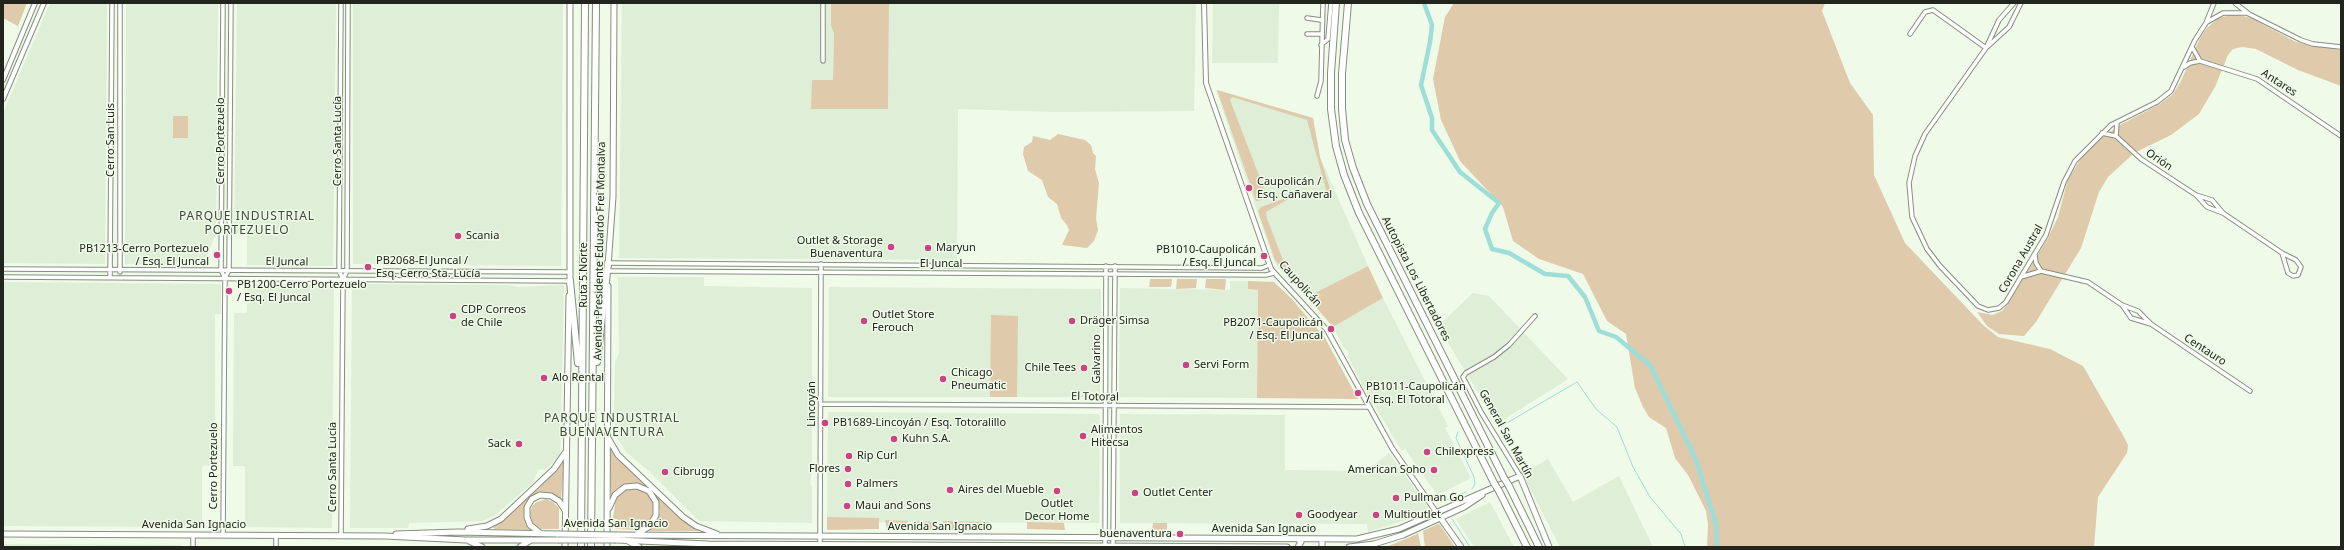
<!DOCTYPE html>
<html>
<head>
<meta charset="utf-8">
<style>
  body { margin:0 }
  #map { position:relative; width:2344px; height:550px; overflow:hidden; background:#effae8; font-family:"Noto Sans",sans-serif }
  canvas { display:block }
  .frame { position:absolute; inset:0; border:4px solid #21251e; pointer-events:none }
</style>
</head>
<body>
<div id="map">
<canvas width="2344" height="550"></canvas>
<div class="frame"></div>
</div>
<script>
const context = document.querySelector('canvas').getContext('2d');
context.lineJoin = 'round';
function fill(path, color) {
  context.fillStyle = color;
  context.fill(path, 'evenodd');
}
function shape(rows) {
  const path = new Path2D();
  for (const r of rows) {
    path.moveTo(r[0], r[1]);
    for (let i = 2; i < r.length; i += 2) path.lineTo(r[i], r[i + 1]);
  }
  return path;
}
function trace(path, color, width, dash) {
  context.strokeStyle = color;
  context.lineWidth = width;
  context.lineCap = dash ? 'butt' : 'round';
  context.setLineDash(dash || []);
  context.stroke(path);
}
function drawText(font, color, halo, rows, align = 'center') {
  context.font = font + ' "Noto Sans",sans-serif';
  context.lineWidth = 3;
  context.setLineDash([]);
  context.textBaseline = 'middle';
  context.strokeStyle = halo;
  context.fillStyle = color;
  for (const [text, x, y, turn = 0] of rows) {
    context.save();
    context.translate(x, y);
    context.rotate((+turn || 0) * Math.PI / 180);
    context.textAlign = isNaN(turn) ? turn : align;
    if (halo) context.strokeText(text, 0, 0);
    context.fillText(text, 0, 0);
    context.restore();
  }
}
const built = shape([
  [50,3,107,3,105,264,3,263,3,113],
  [126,3,218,3,216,234,203,265,125,264],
  [237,3,336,3,333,266,247,265,247,235,234,234],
  [353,3,563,3,561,266,353,264],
  [622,3,831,3,831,26,834,33,833,80,811,109,888,109,889,3,1196,3,1194,111,1056,112,958,109,957,260,619,258],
  [1213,3,1279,3,1278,63,1212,63],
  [1216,90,1313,118,1320,157,1368,266,1307,297,1279,269,1274,261],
  [618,277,704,277,704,286,812,288,812,471,810,483,812,486,812,523,699,521,649,471,626,452,617,437,614,416,615,362,619,353],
  [1230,281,1248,281,1248,289,1258,290,1257,398,1119,397,1120,288,1230,290],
  [3,282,221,284,221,314,215,314,215,465,202,466,202,527,3,526],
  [247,284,334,285,332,528,245,527,245,466,233,466,234,313,247,313],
  [355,284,507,285,519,287,564,285,560,456,545,470,539,469,534,479,535,481,494,516,483,521,409,523,408,528,350,528,352,287],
  [829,287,1101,289,1100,397,828,397],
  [1473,293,1489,296,1568,379,1497,424,1438,326],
  [1383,298,1448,426,1445,428,1471,478,1437,495,1405,449,1401,450,1363,386,1348,357,1349,352,1344,348,1333,327],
  [828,412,1098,414,1100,416,1099,523,827,522],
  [1120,414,1285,415,1285,470,1366,471,1389,453,1428,507,1426,510,1403,521,1368,532,1367,524,1120,523],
  [1548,459,1573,502,1619,476,1653,547,1560,547,1522,473],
  [1490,502,1514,547,1474,547,1456,519],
  [3,544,181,545,183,547,3,547]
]);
const green = shape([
  [3,3,27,3,18,26,3,18],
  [831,3,889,3,888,109,811,109,812,80,833,80,834,33,831,26],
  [1454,3,1825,3,1822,11,1850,83,1873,115,1874,175,1905,243,1984,326,1998,337,2050,349,2083,366,2124,437,2128,445,2127,453,2098,497,2094,547,1707,547,1708,524,1706,511,1688,475,1675,458,1666,428,1649,417,1643,407,1635,388,1626,334,1607,321,1583,274,1539,259,1513,241,1503,207,1460,161,1441,120,1433,79,1445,17],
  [2235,14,2251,18,2296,42,2341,50,2341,86,2298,70,2256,49,2242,47,2233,49,2228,55,2215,87,2199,114,2171,135,2134,153,2108,177,2099,192,2081,248,2036,322,2024,336,1999,334,1987,326,1977,312,1993,315,2002,311,2007,305,2048,238,2058,217,2068,179,2082,157,2101,138,2120,125,2160,104,2173,94,2181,81,2201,36,2207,28,2218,18],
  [1217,90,1313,118,1320,157,1331,192,1328,197,1307,120,1232,97,1230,100,1268,199,1256,201],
  [173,116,188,116,188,138,173,138],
  [1058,134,1085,140,1091,145,1093,153,1096,156,1095,169,1099,183,1096,218,1098,230,1094,241,1087,248,1062,245,1069,230,1067,225,1061,218,1057,204,1048,197,1042,180,1028,171,1023,154,1024,147,1032,142,1033,136,1050,140],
  [1297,194,1266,212,1267,219,1285,265,1309,293,1306,295,1275,260,1258,211,1261,207],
  [1368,266,1383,298,1333,327,1307,297],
  [1150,279,1172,279,1171,287,1149,287],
  [1177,279,1197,279,1196,288,1176,289],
  [1206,279,1226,279,1225,290,1205,288],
  [1248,281,1274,282,1291,298,1325,338,1358,399,1257,398,1258,290,1248,289],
  [991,315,1018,316,1017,397,990,397],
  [610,446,688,524,702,531,648,531,658,518,660,511,655,495,644,485,635,483,618,488,611,495],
  [562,462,564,462,561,500,556,495,542,492,532,496,526,504,524,515,531,530,495,529,493,527,505,518],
  [633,487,646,491,651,496,655,511,646,527,639,530,615,529,617,519,613,519,616,496,621,490],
  [546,499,553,502,559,508,559,529,540,529,532,522,530,513,532,506,537,502],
  [827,517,879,518,879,529,827,530],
  [885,520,908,521,908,530,887,529],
  [913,521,935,522,935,530,913,529],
  [943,521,989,522,989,530,942,530],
  [1027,522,1064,523,1065,530,1027,529],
  [1153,523,1167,523,1167,531,1152,531],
  [1438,524,1440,525,1455,547,1425,547,1423,531],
  [1418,533,1421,547,1386,547,1415,535]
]);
const stream = shape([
  [1500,427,1577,382,1596,409,1617,427,1633,467,1650,497,1681,534,1685,547],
  [1458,432,1456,438,1474,477,1475,484,1472,489],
  [1441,502,1466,492],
  [1452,519,1470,547]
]);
const canal = shape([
  [1424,3,1432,25,1430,42,1421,85,1432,118,1432,130,1460,172,1499,203,1492,213,1485,229,1492,249,1509,253,1545,274,1568,276,1585,297,1599,331,1616,337,1650,365,1696,460,1716,524,1717,547]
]);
const minor = shape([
  [223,3,221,270,225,278,223,535],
  [341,3,339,271,343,279,341,536],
  [2014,3,1999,20,1986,48,1925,134,1915,156,1909,183,1912,217,1927,249,1940,266,1978,306,1988,310,1999,308,2006,302,2046,235,2064,182,2075,161,2111,125,2157,102,2171,91,2195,40,2206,23,2214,3],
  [2235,3,2249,14,2301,40,2313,44,2341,47],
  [1307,18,1321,20],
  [2207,22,2223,13,2246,13],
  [1307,34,1321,34],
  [1910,34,1925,12,1933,10,1986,48],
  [1321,45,1328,39,1331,3],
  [2192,47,2200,61],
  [1986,48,2009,27,2021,3],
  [823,61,823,3],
  [2184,67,2190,63,2200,61,2257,79,2341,136],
  [1317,96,1321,81,1323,3],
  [2102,133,2116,136,2141,159,2196,195,2212,200,2223,213,2282,253,2296,260,2301,267,2298,275,2293,276,2288,273,2282,253],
  [2116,136,2117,122],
  [2196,195,2207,207,2223,213],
  [2035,255,2036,263,2041,271],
  [608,263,1262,268,1269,265],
  [3,269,570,272],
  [608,271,1266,275,1274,273],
  [120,272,120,3],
  [3,277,570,281],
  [110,277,112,3],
  [2021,277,2041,271,2088,282,2122,305,2138,311,2151,324,2250,391],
  [225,278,229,270,231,3],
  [343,279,347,271,348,3],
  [2122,305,2131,318,2151,324],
  [821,404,1369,407],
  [1520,476,1481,412,1463,377,1466,373,1494,357,1509,345,1535,316],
  [820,544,821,264],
  [193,547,193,535],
  [276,547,276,535],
  [1105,547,1106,266],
  [1113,547,1115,266]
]);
const tertiary = shape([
  [1204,3,1206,83,1271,269,1327,330,1392,448,1436,512],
  [3,80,35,3],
  [3,99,44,3]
]);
const secondary = shape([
  [608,266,613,197,614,3],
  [570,284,570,3],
  [608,438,618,455,683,517,696,526,717,534],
  [609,508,615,495,625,487,637,486,649,491,656,502,656,515,650,526,638,533],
  [1439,516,1461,547],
  [468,529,487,526,501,519,554,469,565,453],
  [540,533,530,525,527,517,527,507,532,499,540,495,551,496,559,501,565,510],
  [3,534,385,536,466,540,558,540],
  [396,534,458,532,558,534],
  [617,535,1357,539,1399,529,1520,476,1549,547],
  [1298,539,1301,542,1298,547],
  [616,540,709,544,1287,547],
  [469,541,482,547],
  [628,541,639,547],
  [520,547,531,540],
  [565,547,569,296],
  [607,547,608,286],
  [1322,547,1322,539],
  [1349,547,1374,544,1403,535,1464,507,1482,495]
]);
const motorway = shape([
  [1336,3,1331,73,1331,109,1336,146,1344,175,1359,213,1494,483],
  [1348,3,1342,74,1342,109,1345,140,1353,168,1367,204,1504,478],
  [570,281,578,363],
  [597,362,608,263],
  [1509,486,1539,547],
  [1499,491,1527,547],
  [581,547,585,3],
  [591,547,596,3]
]);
const secondaryBridge = shape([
  [558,534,617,535],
  [558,540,616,540]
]);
const motorwayBridge = shape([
  [1504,478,1509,486],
  [1494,483,1499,491]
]);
const markers = [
  [1249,188,4,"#ca4485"],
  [458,236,4,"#ca4485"],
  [891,247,4,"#ca4485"],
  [928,248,4,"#ca4485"],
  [217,255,4,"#ca4485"],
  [1264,256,4,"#ca4485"],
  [368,267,4,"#ca4485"],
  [229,291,4,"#ca4485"],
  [453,316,4,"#ca4485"],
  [864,321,4,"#ca4485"],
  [1072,321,4,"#ca4485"],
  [1331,329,4,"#ca4485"],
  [1186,365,4,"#ca4485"],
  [1084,368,4,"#ca4485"],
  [544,378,4,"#ca4485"],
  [943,379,4,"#ca4485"],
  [1358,393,4,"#ca4485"],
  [825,423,4,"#ca4485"],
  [1083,436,4,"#ca4485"],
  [894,439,4,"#ca4485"],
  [519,444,4,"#ca4485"],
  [1427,452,4,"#ca4485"],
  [849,456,4,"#ca4485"],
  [848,469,4,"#ca4485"],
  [1434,470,4,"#ca4485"],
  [665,472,4,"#ca4485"],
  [848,484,4,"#ca4485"],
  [950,490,4,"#ca4485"],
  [1057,491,4,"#ca4485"],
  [1135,493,4,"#ca4485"],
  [1396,498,4,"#ca4485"],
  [847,506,4,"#ca4485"],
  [1299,515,4,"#ca4485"],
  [1376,515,4,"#ca4485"],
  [1180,534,4,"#ca4485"]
];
const streetNames = [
  ["Antares",2279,83,33],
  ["Cerro San Luis",111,140,-90],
  ["Cerro Portezuelo",221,141,-90],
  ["Cerro Santa Lucía",338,141,-90],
  ["Orión",2159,160,34],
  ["Avenida Presidente Eduardo Frei Montalva",600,251,-89],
  ["Corona Austral",2021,259,-60],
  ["El Juncal",287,262,1],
  ["El Juncal",941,264],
  ["Ruta 5 Norte",584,275,-90],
  ["Autopista Los Libertadores",1416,279,63],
  ["Caupolicán",1300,284,48],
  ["Centauro",2205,350,33],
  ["Galvarino",1097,359,-90],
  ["El Totoral",1095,397,1],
  ["Lincoyán",812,404,-90],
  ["General San Martín",1506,434,61],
  ["Cerro Portezuelo",214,466,-90],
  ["Cerro Santa Lucía",333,467,-90],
  ["Avenida San Ignacio",616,524],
  ["Avenida San Ignacio",194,525],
  ["Avenida San Ignacio",940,527],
  ["Avenida San Ignacio",1264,529]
];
const poiNames = [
  ["Caupolicán /",1257,182],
  ["Esq. Cañaveral",1257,195],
  ["Scania",466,236],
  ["Outlet & Storage",883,241,"right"],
  ["Buenaventura",883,254,"right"],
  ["Maryun",936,248],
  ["PB1213-Cerro Portezuelo",209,249,"right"],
  ["/ Esq. El Juncal",209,262,"right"],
  ["PB1010-Caupolicán",1256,250,"right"],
  ["/ Esq. El Juncal",1256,263,"right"],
  ["PB2068-El Juncal /",376,261],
  ["Esq. Cerro Sta. Lucía",376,274],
  ["PB1200-Cerro Portezuelo",237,285],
  ["/ Esq. El Juncal",237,298],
  ["CDP Correos",461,310],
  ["de Chile",461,323],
  ["Outlet Store",872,315],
  ["Ferouch",872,328],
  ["Dräger Simsa",1080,321],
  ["PB2071-Caupolicán",1323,323,"right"],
  ["/ Esq. El Juncal",1323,336,"right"],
  ["Servi Form",1194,365],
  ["Chile Tees",1076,368,"right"],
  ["Chicago",951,373],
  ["Pneumatic",951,386],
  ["Alo Rental",552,378],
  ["PB1011-Caupolicán",1366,387],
  ["/ Esq. El Totoral",1366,400],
  ["PB1689-Lincoyán / Esq. Totoralillo",833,423],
  ["Alimentos",1091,430],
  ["Hitecsa",1091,443],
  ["Kuhn S.A.",902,439],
  ["Sack",511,444,"right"],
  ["Chilexpress",1435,452],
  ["Rip Curl",857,456],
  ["Flores",840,469,"right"],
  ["American Soho",1426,470,"right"],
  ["Cibrugg",673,472],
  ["Palmers",856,484],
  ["Aires del Mueble",958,490],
  ["Outlet Center",1143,493],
  ["Pullman Go",1404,498],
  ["Outlet",1057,504,"center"],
  ["Decor Home",1057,517,"center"],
  ["Maui and Sons",855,506],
  ["Goodyear",1307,515],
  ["Multioutlet",1384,515],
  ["buenaventura",1172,534,"right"]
];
const neighbourhoodNames = [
  ["PARQUE INDUSTRIAL",247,217],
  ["PORTEZUELO",247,231],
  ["PARQUE INDUSTRIAL",612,419],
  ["BUENAVENTURA",612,433]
];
fill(built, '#dfeed6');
fill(green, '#dfcaab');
trace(stream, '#9eded8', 1);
trace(canal, '#9eded8', 4.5);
trace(minor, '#858f7f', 5.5);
trace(tertiary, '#858f7f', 6);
trace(secondary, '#858f7f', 7);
trace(motorway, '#858f7f', 8);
trace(minor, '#fff', 3.5);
trace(tertiary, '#fff', 4);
trace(secondary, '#fff', 5);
trace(motorway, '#fff', 6);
trace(secondaryBridge, '#858f7f', 7, []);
trace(motorwayBridge, '#858f7f', 8, []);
trace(secondaryBridge, '#fff', 5);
trace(motorwayBridge, '#fff', 6);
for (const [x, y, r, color] of markers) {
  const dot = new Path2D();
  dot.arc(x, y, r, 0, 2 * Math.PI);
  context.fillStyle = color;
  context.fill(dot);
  trace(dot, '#effae8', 1.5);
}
drawText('11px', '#21251e', '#effae8', streetNames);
drawText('11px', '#21251e', '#effae8', poiNames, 'left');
context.letterSpacing = '1px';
drawText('12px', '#40493b', '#effae8', neighbourhoodNames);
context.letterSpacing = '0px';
</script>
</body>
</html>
